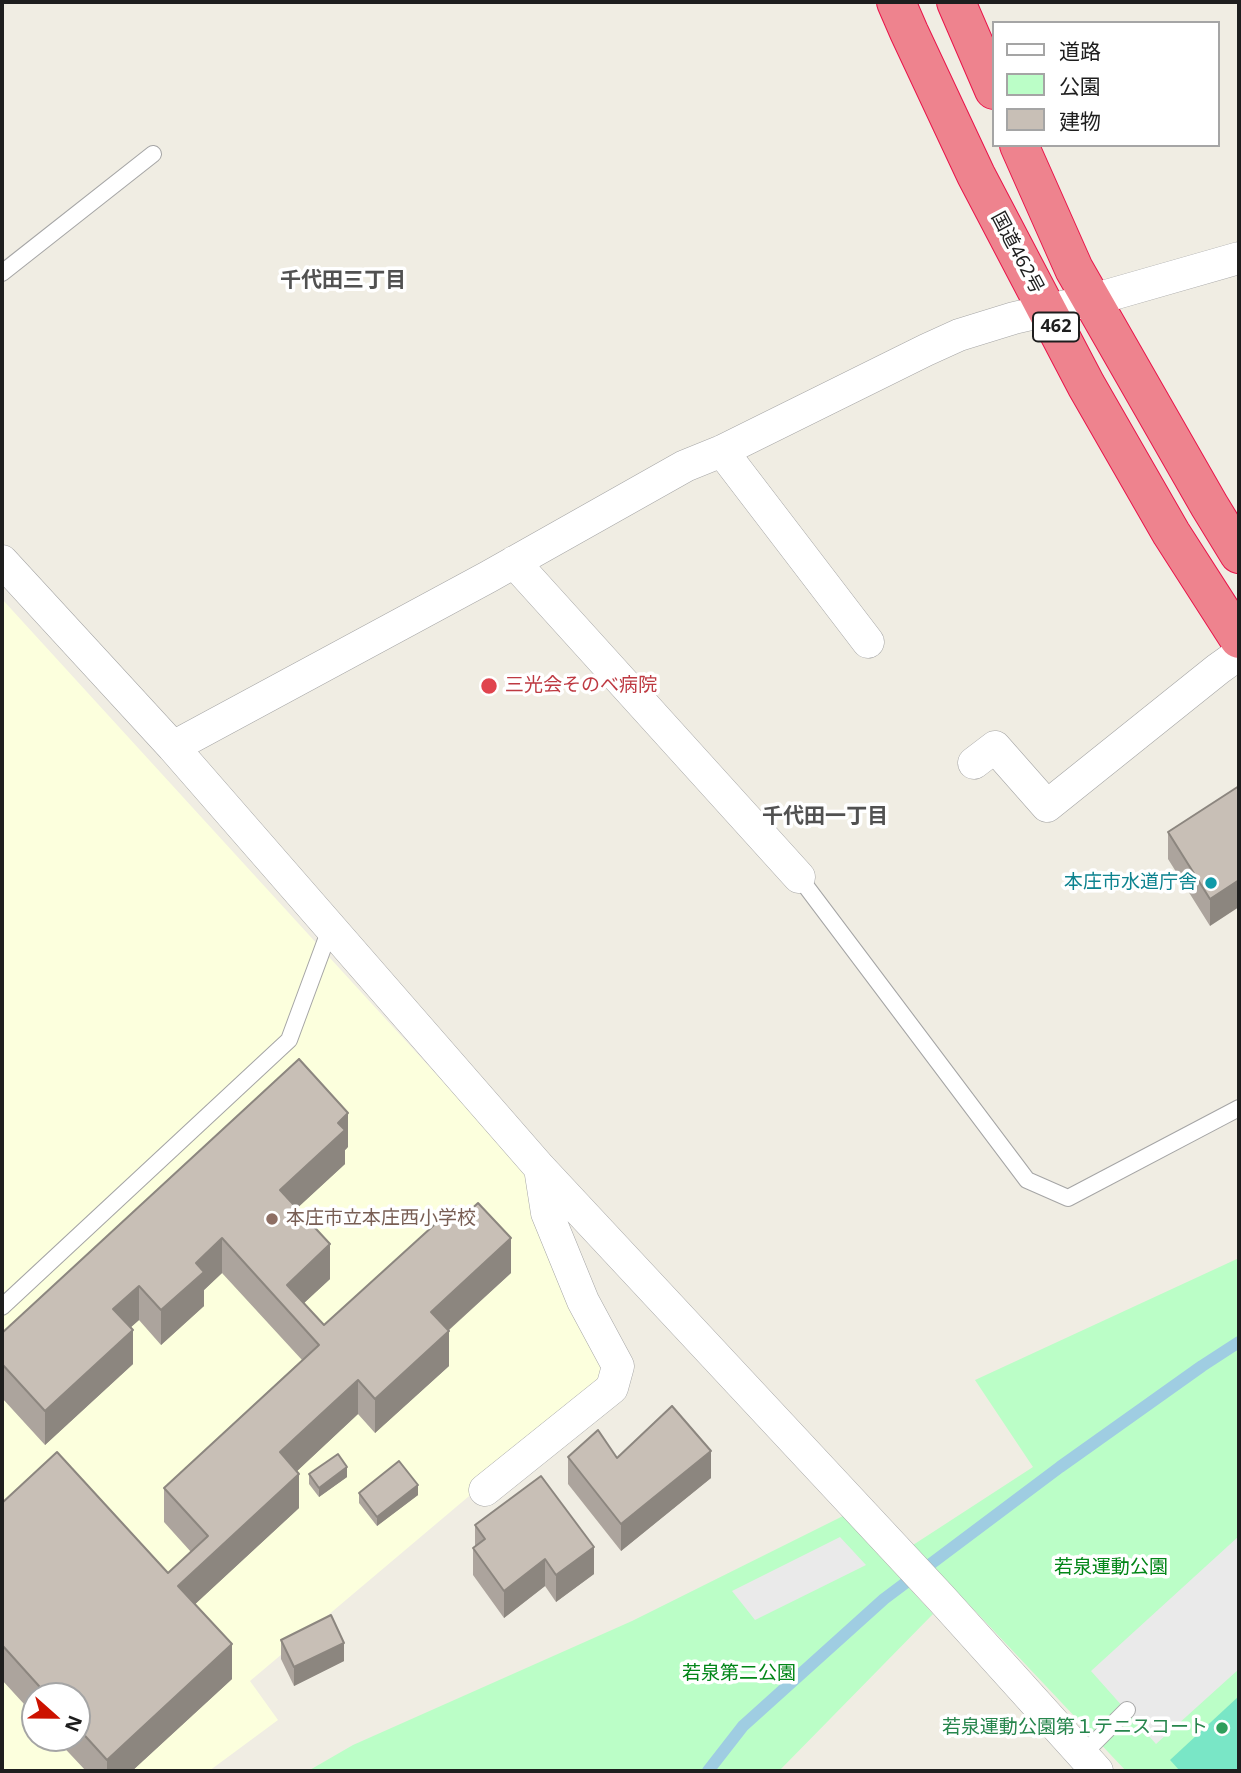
<!DOCTYPE html>
<html>
<head>
<meta charset="utf-8">
<style>
  body { margin:0 }
  #map { position:relative; width:1241px; height:1773px; overflow:hidden; background:#f0ede3; font-family:"Noto Sans","Noto Sans JP",sans-serif }
  canvas { display:block }
  .frame { position:absolute; inset:0; border:4px solid #1e1e1e; pointer-events:none }
  .legend { position:absolute; left:992px; top:21px; width:228px; height:126px; box-sizing:border-box; background:#fff; border:2px solid #a5a5a5; margin:0; padding:9px 12px; list-style:none; font-size:21px; color:#1e1e1e }
  .legend li { display:flex; align-items:center; gap:14px; height:35px }
  .legend b { width:35px; border:2px solid #a5a5a5 }
  .north { position:absolute; left:21px; top:1682px; width:70px; height:70px; box-sizing:border-box; background:#fff; border:2px solid #a5a5a5; border-radius:50%; rotate:111deg; font-size:19px; font-weight:700; line-height:28px; text-align:center; color:#1e1e1e }
  .north::after { content:''; display:block; margin:auto; width:24px; height:32px; background:#cc1200; clip-path:polygon(50% 0,100% 100%,50% 72%,0 100%) }
</style>
</head>
<body>
<div id="map">
<canvas width="1241" height="1773"></canvas>
<div class="frame"></div>
<ul class="legend">
<li><b style="height:9px;background:#fff"></b>道路</li>
<li><b style="height:19px;background:#bbfec7"></b>公園</li>
<li><b style="height:19px;background:#c8bfb6"></b>建物</li>
</ul>
<div class="north">N</div>
</div>
<script>
const context = document.querySelector('canvas').getContext('2d');
context.lineJoin = 'round';
function fill(path, color) {
  context.fillStyle = color;
  context.fill(path, 'evenodd');
}
function shape(rows) {
  const path = new Path2D();
  for (const r of rows) {
    path.moveTo(r[0], r[1]);
    for (let i = 2; i < r.length; i += 2) path.lineTo(r[i], r[i + 1]);
  }
  return path;
}
function trace(path, color, width, dash) {
  context.strokeStyle = color;
  context.lineWidth = width;
  context.lineCap = dash ? 'butt' : 'round';
  context.setLineDash(dash || []);
  context.stroke(path);
}
function drawText(font, color, halo, rows, align = 'center') {
  context.font = font + ' "Noto Sans","Noto Sans JP",sans-serif';
  context.lineWidth = 7;
  context.setLineDash([]);
  context.textBaseline = 'middle';
  context.strokeStyle = halo;
  context.fillStyle = color;
  for (const [text, x, y, turn = 0] of rows) {
    context.save();
    context.translate(x, y);
    context.rotate((+turn || 0) * Math.PI / 180);
    context.textAlign = isNaN(turn) ? turn : align;
    if (halo) context.strokeText(text, 0, 0);
    context.fillText(text, 0, 0);
    context.restore();
  }
}
const education = shape([
  [2,599,531,1178,608,1366,603,1383,250,1681,278,1720,209,1771,2,1771],
  [35,1696,77,1696,77,1738,35,1738]
]);
const park = shape([
  [1239,1258,1239,1771,1126,1771,913,1545,1033,1467,975,1380],
  [843,1516,933,1614,779,1771,308,1771,353,1745,632,1621]
]);
const pitch = shape([
  [1239,1696,1239,1771,1180,1771,1170,1760]
]);
const parking = shape([
  [1239,1536,1239,1669,1156,1744,1091,1671],
  [840,1537,866,1565,755,1620,732,1591]
]);
const stream = shape([
  [708,1771,743,1726,884,1599,1060,1467,1202,1366,1239,1342]
]);
const lane = shape([
  [2,273,153,154],
  [799,877,1027,1180,1068,1198,1239,1108],
  [2,1307,289,1040,330,929],
  [1082,1755,1127,1710]
]);
const street = shape([
  [722,451,868,642],
  [2,561,173,747,540,1168,941,1598,1097,1771],
  [514,562,799,877],
  [173,747,488,577,685,466,722,451,926,350,959,335,1014,318,1092,300,1239,258],
  [974,763,995,747,1047,806,1218,669,1239,654],
  [485,1490,612,1388,618,1366,583,1301,547,1213,540,1168]
]);
const highway = shape([
  [896,2,909,32,976,175,1086,385,1171,533,1239,639],
  [956,2,994,90],
  [1019,145,1074,269,1209,505,1239,554]
]);
const wall = shape([
  [1239,786,1210,926,1168,859,1168,832],
  [348,1147,345,1150,345,1164,297,1208,330,1279,304,1303,324,1325,511,1273,448,1331,449,1366,375,1433,358,1414,297,1471,299,1508,195,1604,232,1679,132,1771,86,1771,55,1738,77,1738,77,1696,35,1696,35,1716,2,1680,2,1503,168,1573,191,1552,164,1522,164,1488,302,1360,222,1273,204,1290,204,1306,161,1345,139,1320,131,1327,133,1364,45,1445,2,1398,2,1333],
  [568,1457,617,1458,711,1478,621,1551,568,1484],
  [309,1474,347,1477,319,1497,309,1484],
  [359,1493,418,1495,377,1526,359,1503],
  [475,1525,594,1574,556,1602,545,1586,504,1618,473,1575,473,1548,475,1547],
  [281,1640,344,1661,294,1686,281,1659]
]);
const shadedWall = shape([
  [1239,880,1239,907,1210,926,1210,899],
  [348,1113,348,1147,345,1150,345,1164,280,1224,280,1190,338,1123],
  [222,1238,222,1273,204,1290,204,1306,161,1345,161,1310,196,1263],
  [511,1238,511,1273,431,1346,431,1312],
  [330,1244,330,1279,291,1315,287,1285],
  [139,1286,139,1320,113,1343,113,1309],
  [133,1330,133,1364,45,1445,45,1411],
  [449,1331,449,1366,375,1433,375,1399],
  [358,1380,358,1414,280,1487,280,1452],
  [711,1451,711,1478,621,1551,621,1524],
  [347,1467,347,1477,319,1497,319,1488],
  [299,1474,299,1508,178,1620,178,1586],
  [418,1485,418,1495,377,1526,377,1517],
  [594,1547,594,1574,556,1602,556,1575],
  [545,1559,545,1586,504,1618,504,1591],
  [344,1643,344,1661,294,1686,294,1667],
  [232,1644,232,1679,132,1771,107,1771,107,1760]
]);
const building = shape([
  [1239,786,1239,880,1210,899,1168,832,1239,786],
  [299,1059,348,1113,338,1123,345,1130,280,1190,330,1244,287,1285,324,1325,455,1206,464,1216,478,1203,511,1238,431,1312,449,1331,375,1399,358,1380,280,1452,299,1474,178,1586,232,1644,107,1760,77,1727,77,1696,48,1696,2,1645,2,1503,57,1452,168,1573,208,1536,164,1488,319,1345,222,1238,196,1263,204,1272,161,1310,139,1286,113,1309,133,1330,45,1411,2,1364,2,1333,299,1059],
  [672,1406,711,1451,621,1524,568,1457,598,1430,617,1458,672,1406],
  [338,1454,347,1467,319,1488,309,1474,338,1454],
  [399,1461,418,1485,377,1517,359,1493,399,1461],
  [541,1476,594,1547,556,1575,545,1559,504,1591,473,1548,485,1539,475,1525,541,1476],
  [331,1615,344,1643,294,1667,281,1640,331,1615]
]);
const markers = [
  [489,686,9,"#e0444e"],
  [1211,883,7,"#0f9aa8"],
  [272,1219,7,"#8d6e63"],
  [1222,1728,7,"#2e9e5b"]
];
const shields = [
  [1056,327,46]
];
const shieldNames = [
  ["462",1056,327]
];
const streetNames = [
  ["国道462号",1017,253,62]
];
const healthNames = [
  ["三光会そのべ病院",505,686]
];
const cultureNames = [
  ["本庄市水道庁舎",1197,883]
];
const educationNames = [
  ["本庄市立本庄西小学校",286,1219]
];
const parkNames = [
  ["若泉運動公園",1111,1568],
  ["若泉第二公園",739,1674]
];
const leisureNames = [
  ["若泉運動公園第１テニスコート",1208,1728]
];
const neighbourhoodNames = [
  ["千代田三丁目",343,281],
  ["千代田一丁目",825,817]
];
fill(education, '#fcffdd');
fill(park, '#bbfec7');
fill(pitch, '#79e6c6');
fill(parking, '#eaeaea');
trace(stream, '#9fcde2', 12);
trace(lane, '#a5a5a5', 18);
trace(street, '#a5a5a5', 33);
trace(highway, '#e9144a', 40);
trace(lane, '#fff', 16);
trace(street, '#fff', 32);
trace(highway, '#ee838e', 38);
fill(wall, '#aca49d');
fill(shadedWall, '#8c867f');
fill(building, '#c8bfb6');
trace(building, '#8c867f', 2);
for (const [x, y, r, color] of markers) {
  const dot = new Path2D();
  dot.arc(x, y, r, 0, 2 * Math.PI);
  context.fillStyle = color;
  context.fill(dot);
  trace(dot, '#fff', 2.5);
}
for (const [x, y, w] of shields) {
  const box = new Path2D();
  box.roundRect(x - w / 2, y - 14.5, w, 29, 5);
  context.fillStyle = '#fff';
  context.fill(box);
  trace(box, '#1e1e1e', 2);
}
drawText('bold 18px', '#1e1e1e', null, shieldNames);
drawText('19px', '#1e1e1e', '#fff', streetNames);
drawText('19px', '#be3a42', '#fff', healthNames, 'left');
drawText('19px', '#0d838f', '#fff', cultureNames, 'right');
drawText('19px', '#785e54', '#fff', educationNames, 'left');
drawText('19px', '#028618', '#fff', parkNames);
drawText('19px', '#27864d', '#fff', leisureNames, 'right');
drawText('bold 21px', '#515151', '#fff', neighbourhoodNames);
</script>
</body>
</html>
